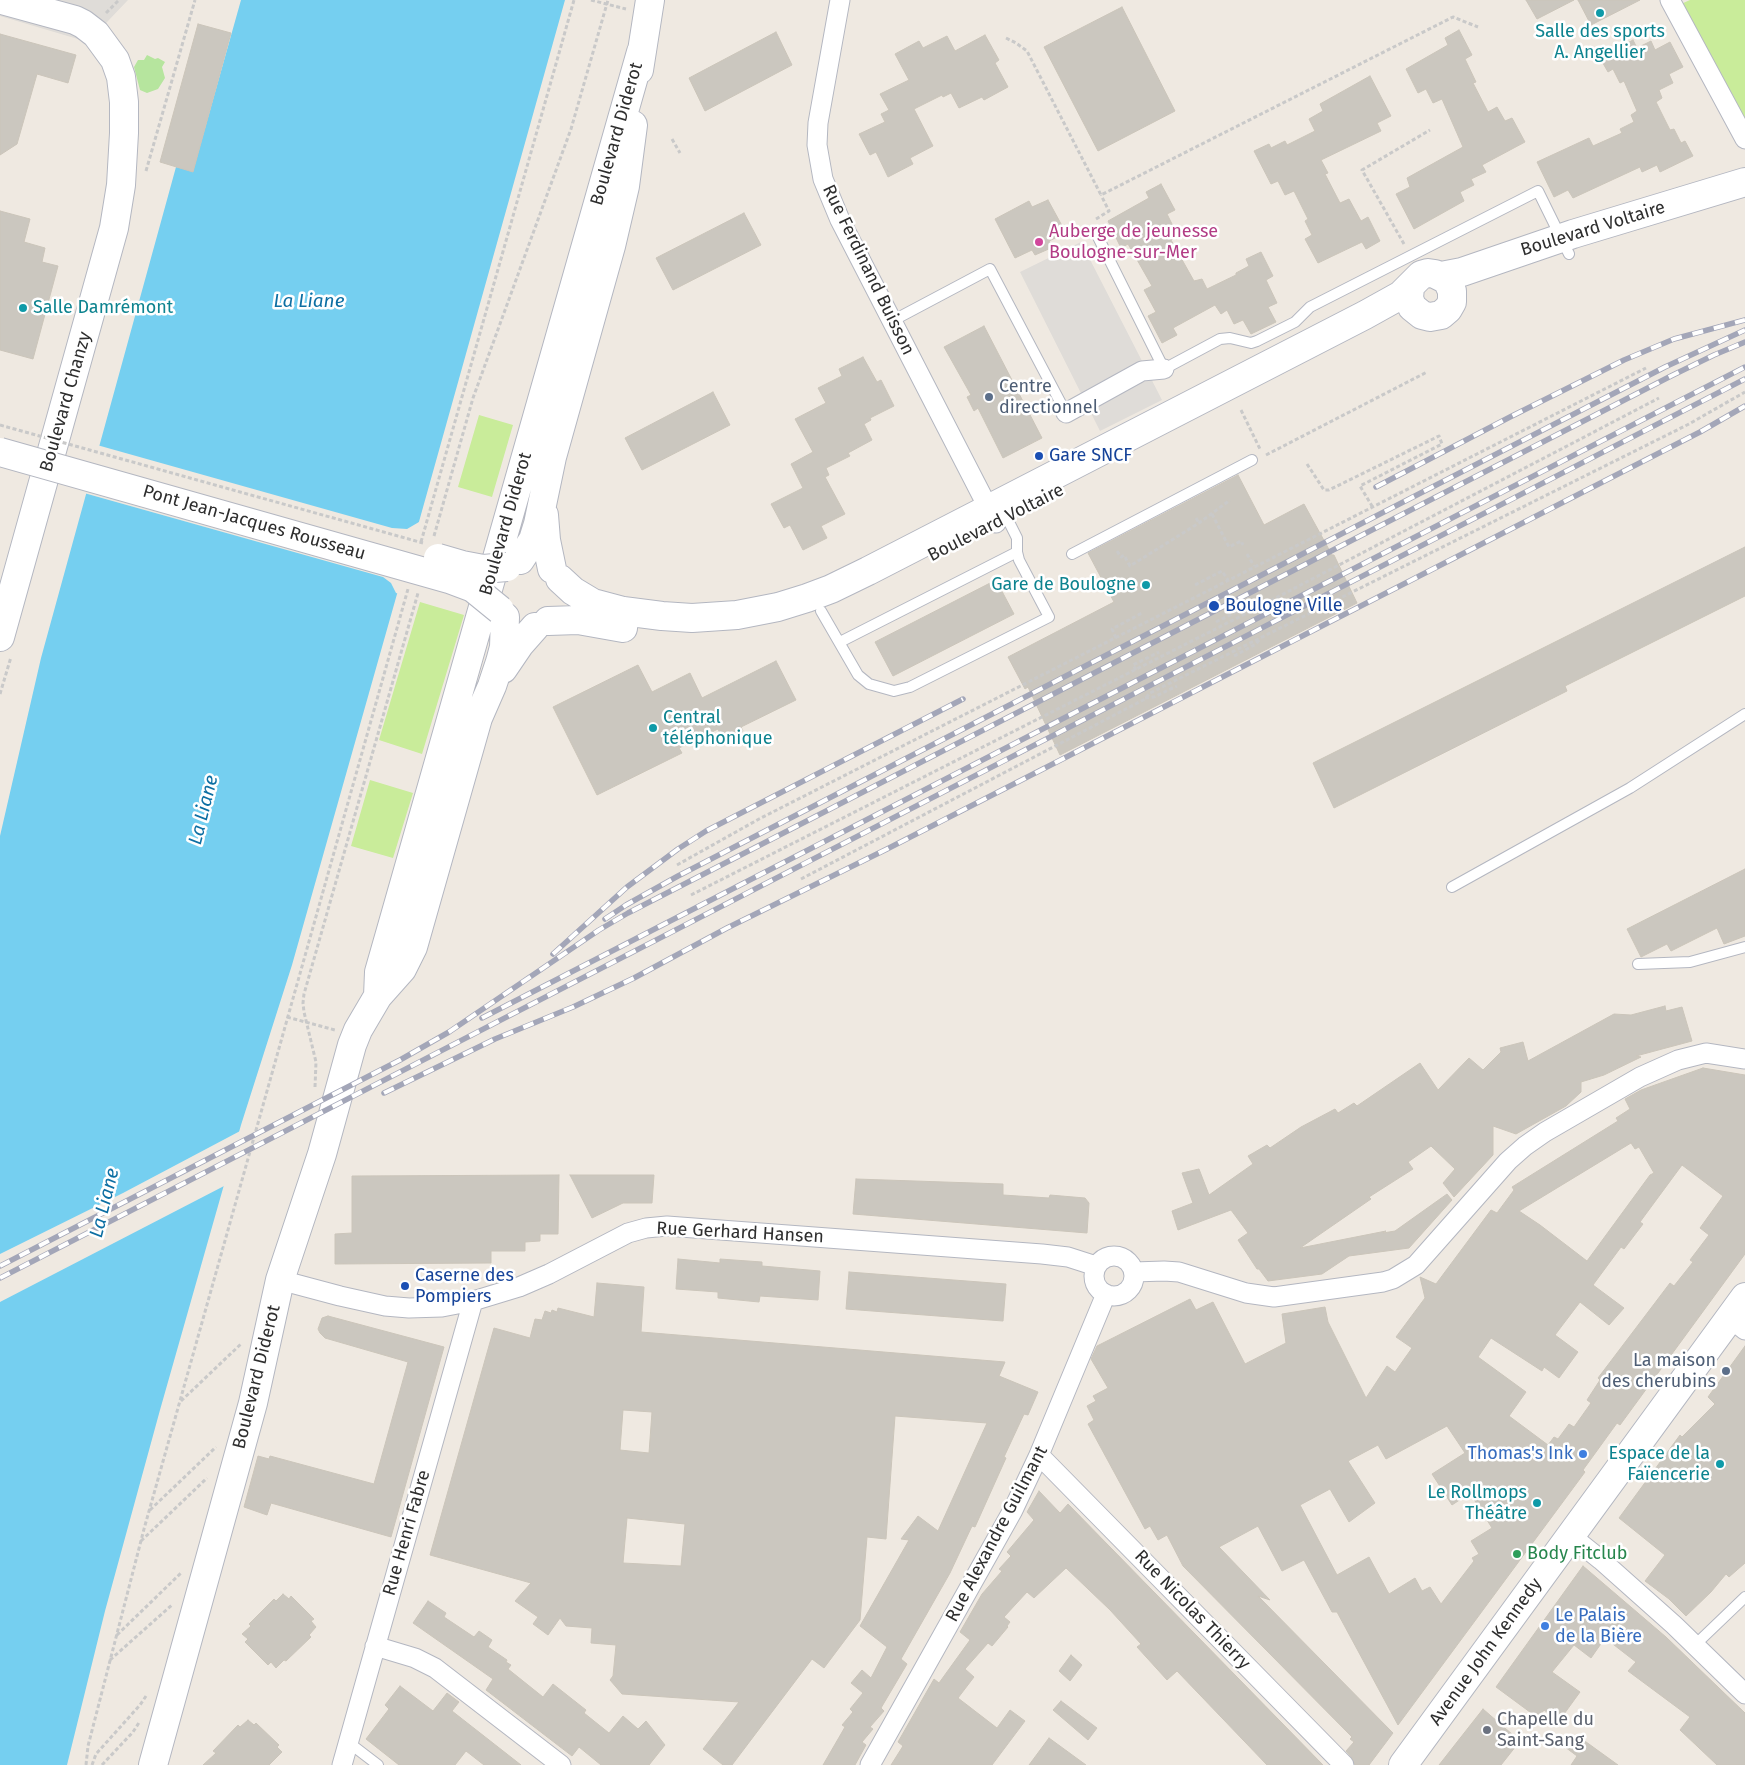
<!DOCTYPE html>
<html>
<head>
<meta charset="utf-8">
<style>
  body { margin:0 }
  canvas { display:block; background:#efe9e1 }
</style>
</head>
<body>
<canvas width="1745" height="1765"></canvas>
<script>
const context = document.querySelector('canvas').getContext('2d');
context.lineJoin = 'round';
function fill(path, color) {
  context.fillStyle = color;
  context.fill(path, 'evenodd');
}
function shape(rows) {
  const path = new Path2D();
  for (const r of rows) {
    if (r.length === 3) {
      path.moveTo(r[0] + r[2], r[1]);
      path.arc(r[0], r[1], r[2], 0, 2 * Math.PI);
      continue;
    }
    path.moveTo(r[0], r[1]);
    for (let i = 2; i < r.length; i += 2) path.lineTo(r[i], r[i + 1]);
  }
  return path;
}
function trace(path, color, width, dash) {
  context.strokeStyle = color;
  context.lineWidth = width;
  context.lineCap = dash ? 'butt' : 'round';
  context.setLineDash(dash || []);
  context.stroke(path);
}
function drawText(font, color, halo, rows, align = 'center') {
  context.font = font + ' "Fira Sans",sans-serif';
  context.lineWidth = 5;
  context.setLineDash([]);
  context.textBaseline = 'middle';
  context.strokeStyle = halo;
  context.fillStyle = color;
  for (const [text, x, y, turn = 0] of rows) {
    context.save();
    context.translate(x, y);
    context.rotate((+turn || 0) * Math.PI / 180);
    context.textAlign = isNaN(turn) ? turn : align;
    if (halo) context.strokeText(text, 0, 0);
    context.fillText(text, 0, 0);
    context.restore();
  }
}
const green = shape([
  [147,55,155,59,158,58,165,62,162,67,165,78,158,89,147,93,140,90,134,67,138,60,144,60]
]);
const pitch = shape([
  [1690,0,1745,0,1745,127,1681,4],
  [479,415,513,425,492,497,458,487],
  [420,602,464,615,422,754,379,740],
  [370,780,413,793,393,858,351,846]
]);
const plaza = shape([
  [0,0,128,0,88,42,0,16],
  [1081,242,1162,400,1100,431,1020,272]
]);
const water = shape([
  [241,0,565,0,415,536,399,587,292,965,241,1125,160,1410,105,1611,67,1765,0,1765,0,836,41,658,176,167,193,171]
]);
const pier = shape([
  [97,445,392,528,407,529,419,522,421,523,400,594,396,593,391,583,383,577,84,493],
  [242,1130,226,1185,0,1302,0,1254,123,1193]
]);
const building = shape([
  [1526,0,1574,0,1537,19,1526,0],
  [1578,0,1640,0,1591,25,1578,0],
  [1122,7,1175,111,1098,151,1044,47,1122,7],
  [198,24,231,33,193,172,160,162,198,24],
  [1459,30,1472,55,1465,59,1476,82,1473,83,1488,112,1497,107,1505,121,1512,118,1525,142,1482,165,1486,172,1471,179,1474,185,1460,192,1464,201,1414,229,1396,194,1410,187,1407,178,1463,147,1442,99,1433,103,1426,89,1418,93,1406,69,1448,45,1445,38,1459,30],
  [776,32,792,65,705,111,689,78,776,32],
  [0,34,76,55,68,83,37,74,17,144,0,155,0,34],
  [985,35,999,60,995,63,1008,87,984,100,982,97,959,108,951,93,943,97,942,95,914,109,933,146,910,158,913,164,888,177,876,152,870,155,859,134,885,122,881,114,889,110,880,94,909,80,895,54,919,41,923,48,947,36,955,51,985,35],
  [1633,40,1637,48,1651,41,1655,50,1670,42,1683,67,1669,74,1673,83,1659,90,1662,98,1656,102,1670,130,1674,129,1681,143,1685,141,1693,156,1660,172,1657,165,1642,172,1640,167,1573,198,1568,190,1554,197,1537,162,1589,138,1593,146,1622,133,1620,129,1634,122,1631,115,1637,111,1624,81,1620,83,1613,69,1608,72,1600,58,1633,40],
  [1370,76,1391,116,1377,123,1381,131,1321,160,1328,173,1325,174,1340,203,1349,199,1361,221,1368,217,1380,241,1366,249,1362,242,1318,263,1305,239,1312,235,1305,221,1308,219,1294,191,1285,195,1278,181,1271,184,1254,151,1269,144,1271,148,1285,141,1287,145,1315,131,1309,119,1323,111,1320,104,1370,76],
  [1161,184,1175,210,1167,214,1178,236,1171,240,1194,281,1202,279,1207,289,1236,275,1236,273,1249,266,1246,259,1261,252,1273,276,1266,280,1277,303,1268,307,1276,322,1251,334,1243,320,1234,324,1227,310,1221,314,1215,305,1173,328,1177,335,1162,343,1148,316,1156,312,1144,290,1152,286,1128,244,1121,248,1108,221,1149,198,1146,192,1161,184],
  [1048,200,1066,233,1049,241,1052,247,1051,248,1035,255,1032,250,1015,258,995,219,1029,201,1032,207,1048,200],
  [0,211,30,219,24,242,45,248,42,262,58,266,33,359,0,350,0,211],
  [744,213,761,245,673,290,656,258,744,213],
  [984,326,1042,438,1003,458,978,408,974,411,967,397,971,395,944,347,984,326],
  [863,357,877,382,881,380,894,406,870,418,871,420,864,424,872,440,848,453,850,456,826,468,829,475,825,477,845,514,821,526,827,538,803,550,790,525,784,528,771,504,803,488,791,464,813,452,795,419,826,403,818,388,842,376,839,369,863,357],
  [713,392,730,425,642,470,625,438,713,392],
  [1238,475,1264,525,1304,504,1332,555,1334,555,1357,603,1060,755,1028,687,1025,689,1008,657,1114,602,1088,553,1238,475],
  [1745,547,1745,596,1565,686,1567,691,1334,808,1313,763,1745,547],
  [996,580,1014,614,893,676,875,642,996,580],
  [776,661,796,700,741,727,743,731,723,741,718,729,679,748,682,753,597,795,553,707,638,665,652,692,690,673,702,698,776,661],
  [1745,869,1745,936,1724,944,1717,928,1671,951,1667,944,1641,957,1627,929,1745,869],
  [1665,1006,1666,1011,1682,1007,1692,1041,1636,1056,1641,1057,1604,1075,1581,1082,1581,1092,1566,1106,1516,1134,1493,1126,1493,1155,1454,1197,1443,1183,1455,1169,1431,1146,1408,1162,1413,1169,1369,1197,1371,1199,1300,1248,1386,1231,1383,1233,1395,1231,1447,1194,1452,1200,1409,1248,1349,1256,1322,1274,1268,1281,1259,1269,1257,1269,1238,1240,1248,1233,1231,1210,1178,1230,1172,1211,1193,1203,1182,1173,1199,1169,1209,1195,1253,1164,1248,1156,1267,1145,1270,1148,1301,1127,1335,1109,1338,1113,1354,1103,1357,1106,1420,1063,1438,1090,1469,1058,1483,1070,1501,1052,1500,1048,1523,1042,1528,1061,1614,1014,1631,1015,1665,1006],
  [1703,1068,1745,1075,1745,1254,1620,1425,1617,1423,1583,1470,1585,1472,1398,1725,1337,1612,1332,1612,1304,1560,1282,1571,1258,1526,1219,1547,1270,1600,1258,1596,1393,1733,1369,1765,1355,1765,1352,1758,1346,1751,1354,1742,1350,1739,1352,1737,1183,1566,1167,1535,1158,1540,1150,1526,1145,1529,1088,1424,1094,1420,1087,1406,1096,1401,1093,1396,1108,1388,1091,1359,1097,1346,1190,1299,1196,1310,1213,1302,1245,1364,1286,1343,1282,1314,1325,1307,1328,1322,1366,1398,1387,1366,1395,1372,1412,1348,1396,1337,1425,1298,1420,1277,1436,1284,1491,1210,1497,1213,1514,1190,1512,1187,1618,1121,1616,1118,1630,1109,1625,1099,1641,1090,1703,1068],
  [1631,1143,1635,1149,1639,1147,1654,1173,1650,1175,1587,1261,1540,1225,1519,1211,1631,1143],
  [1682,1165,1723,1196,1700,1228,1709,1235,1690,1260,1693,1262,1674,1286,1670,1283,1598,1378,1600,1380,1587,1400,1591,1403,1574,1427,1569,1424,1558,1439,1554,1437,1548,1445,1509,1416,1526,1392,1478,1357,1491,1338,1542,1371,1544,1367,1559,1378,1578,1352,1555,1335,1580,1302,1609,1325,1624,1308,1593,1285,1621,1247,1624,1249,1643,1224,1640,1222,1682,1165],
  [1447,1426,1465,1453,1432,1474,1452,1505,1470,1493,1492,1528,1471,1541,1479,1554,1472,1558,1474,1561,1441,1604,1430,1587,1422,1591,1415,1578,1389,1594,1369,1557,1337,1575,1300,1505,1330,1489,1349,1522,1375,1503,1348,1461,1378,1445,1386,1459,1447,1426],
  [559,1175,558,1234,540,1234,540,1241,525,1242,525,1251,491,1251,491,1263,335,1264,335,1234,352,1233,352,1176,559,1175],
  [570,1175,654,1175,652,1203,623,1203,592,1218,570,1175],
  [856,1179,1003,1184,1003,1195,1049,1198,1050,1195,1085,1198,1089,1203,1087,1233,853,1214,856,1179],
  [678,1259,720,1263,720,1259,762,1262,762,1266,820,1271,818,1300,760,1296,759,1302,718,1298,718,1292,676,1289,678,1259],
  [849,1272,1006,1284,1003,1321,846,1309,849,1272],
  [597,1283,644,1287,641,1332,1005,1362,999,1376,1038,1392,1028,1415,1024,1414,1004,1457,1006,1458,975,1527,972,1526,950,1573,901,1659,907,1664,881,1708,884,1711,870,1727,873,1729,862,1742,866,1745,855,1765,823,1765,845,1727,842,1725,853,1712,850,1709,863,1693,851,1683,862,1670,871,1678,887,1647,860,1626,909,1540,901,1539,918,1516,938,1531,987,1423,895,1416,886,1539,867,1537,860,1620,824,1668,812,1659,732,1765,723,1765,703,1749,739,1702,622,1694,610,1680,613,1676,616,1645,591,1643,592,1628,566,1626,560,1618,548,1635,533,1624,538,1617,515,1601,531,1583,430,1555,494,1328,530,1338,535,1319,542,1320,545,1311,551,1313,552,1310,557,1312,558,1308,594,1317,597,1283],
  [623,1410,652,1412,649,1453,620,1450,623,1410],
  [627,1518,685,1524,681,1566,623,1563,627,1518],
  [328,1316,444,1347,391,1537,271,1503,267,1515,244,1507,258,1456,269,1459,270,1456,374,1484,408,1362,325,1338,320,1333,318,1329,322,1318,328,1316],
  [1745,1346,1745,1563,1729,1577,1726,1574,1711,1592,1686,1616,1669,1599,1645,1581,1665,1555,1619,1518,1680,1435,1682,1437,1715,1404,1708,1397,1745,1346],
  [1039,1491,1060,1513,1068,1504,1323,1765,1267,1765,1177,1671,1167,1680,1137,1647,1141,1644,1110,1610,1066,1568,1034,1598,1027,1592,1004,1617,1010,1622,1007,1626,1008,1627,992,1646,988,1643,965,1669,974,1677,958,1698,997,1728,1010,1710,1025,1721,992,1765,891,1765,903,1746,898,1742,934,1679,939,1683,970,1640,960,1632,982,1594,1002,1571,999,1569,1011,1556,1007,1552,1034,1520,1027,1512,1039,1491],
  [1583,1566,1666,1637,1745,1713,1745,1765,1717,1765,1680,1730,1690,1717,1628,1671,1636,1662,1605,1638,1591,1658,1574,1645,1552,1672,1580,1692,1559,1721,1544,1710,1538,1718,1496,1687,1583,1566],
  [283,1594,289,1599,291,1596,314,1619,311,1621,316,1627,309,1635,311,1637,286,1661,284,1660,276,1668,271,1662,268,1665,245,1642,248,1639,242,1634,251,1626,249,1624,274,1599,276,1601,283,1594],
  [428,1601,446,1613,444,1617,474,1637,479,1631,492,1640,488,1647,507,1660,506,1662,511,1665,508,1669,543,1697,553,1684,586,1710,584,1713,609,1733,623,1716,638,1729,646,1721,665,1745,649,1765,601,1765,579,1747,572,1756,486,1690,493,1679,413,1623,428,1601],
  [1071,1655,1082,1665,1070,1681,1059,1671,1071,1655],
  [400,1686,433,1711,447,1693,459,1702,452,1711,521,1765,484,1765,466,1751,455,1765,399,1765,366,1739,389,1709,385,1705,400,1686],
  [1061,1701,1097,1728,1088,1740,1053,1710,1061,1701],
  [1483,1709,1520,1741,1501,1765,1439,1765,1483,1709],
  [248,1720,254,1725,256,1723,279,1745,277,1747,282,1752,269,1765,203,1765,216,1753,213,1751,238,1725,240,1727,248,1720],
  [1049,1738,1086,1765,1029,1765,1049,1738],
  [1582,1739,1618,1765,1571,1765,1577,1756,1561,1744,1582,1739]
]);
const path = shape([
  [591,0,626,9],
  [106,13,119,0],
  [1006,38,1016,43,1027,51,1101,195,1453,17,1478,27],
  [672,139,680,153],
  [146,171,195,0],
  [1096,219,1109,211,1101,195],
  [1404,244,1362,170,1430,130],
  [1241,410,1260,449],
  [1266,455,1427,372],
  [1307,464,1324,490,1329,490,1439,436,1442,444,1360,486,1372,506],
  [1212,514,1229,547,1241,541,1243,545],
  [1196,518,1199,523],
  [434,536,473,398,571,129,608,0],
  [421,542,574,0],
  [1117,551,1121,557,1124,555,1130,566,1199,523,1230,500],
  [1247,554,1254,566],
  [1195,585,1222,571,1228,580],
  [1216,622,1242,609,1245,614],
  [1116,638,1112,629,1142,613],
  [1234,656,1256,644,1260,639],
  [1136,670,1133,665,1159,652],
  [0,694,11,657],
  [1145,698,1154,697,1177,686],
  [677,865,759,819,1646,368],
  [801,879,1145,699,1150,693,1689,424,1745,392],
  [691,895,1245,614,1659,398],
  [287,1017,335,1030],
  [315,1087,316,1062,304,1012,303,1003,304,994,418,593],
  [181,1401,242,1343],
  [150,1510,216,1447],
  [141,1541,207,1478],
  [117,1635,181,1573],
  [110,1660,173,1604],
  [86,1765,88,1746,144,1529,408,589],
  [92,1765,96,1754,140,1705,146,1696],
  [102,1765,133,1732,140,1721]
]);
const lane = shape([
  [1096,233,1164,369,1220,339,1230,338,1251,343,1257,341,1295,322,1310,307,1538,191,1569,254],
  [892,321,990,269,1066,413],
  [1072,554,1252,460],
  [821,611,858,675,869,684,894,691,910,687,1049,617,1019,560,1017,552,1017,538,1000,504],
  [840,642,1017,552],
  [1452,887,1630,788,1745,714],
  [1638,964,1690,962,1745,947],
  [1695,1645,1745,1597],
  [348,1742,378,1765]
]);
const street = shape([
  [840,0,818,123,817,145,823,179,840,220,996,523],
  [1670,0,1745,139],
  [1066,413,1142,371,1164,369],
  [1114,1276,20],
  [1134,1272,1164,1271,1179,1272,1246,1293,1274,1297,1383,1282,1393,1279,1416,1265,1508,1161,1525,1146,1545,1132,1640,1077,1678,1060,1706,1053,1745,1059],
  [280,1280,340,1296,385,1306,409,1308,442,1307,473,1301,519,1287,549,1274,628,1233,646,1228,667,1226,1042,1254,1068,1257,1096,1266],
  [1730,1318,1745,1330],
  [1039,1455,1344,1765],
  [1571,1536,1601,1560,1674,1625,1745,1694],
  [375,1646,415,1658,435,1668,561,1765],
  [342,1765,473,1301],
  [870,1765,1013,1510,1039,1455,1106,1294]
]);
const secondary = shape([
  [639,70,650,0],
  [1441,276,1462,272,1573,234,1745,182],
  [544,515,546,540,552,569],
  [520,560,533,540,538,524,552,457,611,246,625,186,633,125],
  [560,579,573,591,593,603,623,611,662,616,692,618,737,615,778,607,807,598,831,589,868,571,1365,315,1401,295,1421,275,1428,273,1435,274,1447,280,1452,291,1452,302,1448,309,1441,315,1430,317,1422,315,1412,307,1409,298,1410,287],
  [548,621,578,620,623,628],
  [0,637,114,228,121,185,124,133,124,102,121,77,115,60,96,34,83,24,75,20,2,0],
  [503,669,520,644,535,627],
  [378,996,379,972,391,930,641,52],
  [153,1765,253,1403,280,1280,322,1154,352,1045,358,1030,378,996,402,969,413,947,478,718,492,686,500,662,504,647,505,617],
  [1403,1765,1745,1297]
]);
const rail = shape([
  [1376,487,1510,417,1624,360,1674,339,1745,320],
  [605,919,626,905,678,876,1665,367,1745,330],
  [553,954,627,887,678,849,706,831,963,699],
  [482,1018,1745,367],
  [384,1093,495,1039,573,1007,634,978,727,928,887,849,1700,432,1745,406],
  [0,1266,400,1060,449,1032,599,930,628,913,1671,376,1714,355,1745,342],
  [0,1278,1745,379]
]);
const pathBridge = shape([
  [0,425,423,543]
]);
const secondaryBridge = shape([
  [0,452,449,579,473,588,500,610],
  [438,558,462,565,483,569,507,567]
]);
const markers = [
  [1600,13,5,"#0f9aa8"],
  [1039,242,5,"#d1479c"],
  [23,308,5,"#0f9aa8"],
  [989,397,5,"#5c6f8a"],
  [1039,456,5,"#1a4fb4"],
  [1146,585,5,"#0f9aa8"],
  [1214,606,6,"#1a4fb4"],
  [653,728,5,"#0f9aa8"],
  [405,1286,5,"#1a4fb4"],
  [1726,1371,5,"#5c6f8a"],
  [1583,1454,5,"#3f7fe0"],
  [1720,1464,5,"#0f9aa8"],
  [1537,1503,5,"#0f9aa8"],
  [1517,1554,5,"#2e9e5b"],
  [1545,1626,5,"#3f7fe0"],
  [1487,1730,5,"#6b7280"]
];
const cultureNames = [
  ["Salle des sports",1600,32,"center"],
  ["A. Angellier",1600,53,"center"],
  ["Salle Damrémont",33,308,"left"],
  ["Gare de Boulogne",1136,585],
  ["Central",663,718,"left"],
  ["téléphonique",663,739,"left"],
  ["Espace de la",1710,1454],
  ["Faïencerie",1710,1475],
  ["Le Rollmops",1527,1493],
  ["Théâtre",1527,1514]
];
const streetNames = [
  ["Boulevard Diderot",617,134,-74],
  ["Boulevard Voltaire",1593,229,-17],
  ["Rue Ferdinand Buisson",868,270,64],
  ["Boulevard Chanzy",66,402,-74],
  ["Pont Jean-Jacques Rousseau",254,523,16],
  ["Boulevard Voltaire",996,523,-27],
  ["Boulevard Diderot",506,524,-74],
  ["Rue Gerhard Hansen",740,1233,3],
  ["Boulevard Diderot",257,1377,-76],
  ["Rue Henri Fabre",407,1533,-74],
  ["Rue Alexandre Guilmant",997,1534,-62],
  ["Rue Nicolas Thierry",1192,1610,46],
  ["Avenue John Kennedy",1486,1652,-54]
];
const hotelNames = [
  ["Auberge de jeunesse",1049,232],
  ["Boulogne-sur-Mer",1049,253]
];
const serviceNames = [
  ["Centre",999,387],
  ["directionnel",999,408],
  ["La maison",1716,1361,"right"],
  ["des cherubins",1716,1382,"right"]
];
const transitNames = [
  ["Gare SNCF",1049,456],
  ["Boulogne Ville",1225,606],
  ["Caserne des",415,1276],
  ["Pompiers",415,1297]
];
const shopNames = [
  ["Thomas's Ink",1573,1454],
  ["Le Palais",1555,1616,"left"],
  ["de la Bière",1555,1637,"left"]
];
const leisureNames = [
  ["Body Fitclub",1527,1554]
];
const worshipNames = [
  ["Chapelle du",1497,1720],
  ["Saint-Sang",1497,1741]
];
const waterNames = [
  ["La Liane",309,302],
  ["La Liane",204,810,-76],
  ["La Liane",105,1203,-76]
];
fill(green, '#b6e59e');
fill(pitch, '#c9ec9a');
fill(plaza, '#dfdcd8');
fill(water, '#75cff0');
fill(pier, '#efe9e1');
fill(building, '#cbc7bf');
trace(building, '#cbc5ba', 1);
trace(lane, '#b4b7c1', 12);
trace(street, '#b4b7c1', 21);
trace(secondary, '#b4b7c1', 30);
trace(path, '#c9c9c9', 3, [4, 2.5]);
trace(lane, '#fff', 10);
trace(street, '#fff', 19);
trace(secondary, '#fff', 28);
trace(rail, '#a3a6b8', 5.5);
trace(rail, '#fff', 4, [11]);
trace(secondaryBridge, '#b4b7c1', 30, []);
trace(pathBridge, '#c9c9c9', 3, [4, 2.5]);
trace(secondaryBridge, '#fff', 28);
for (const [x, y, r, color] of markers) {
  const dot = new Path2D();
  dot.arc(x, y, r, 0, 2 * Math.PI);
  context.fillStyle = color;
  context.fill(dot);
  trace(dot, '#fff', 2);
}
drawText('18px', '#0d838f', '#fff', cultureNames, 'right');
drawText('18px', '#2e2e2e', '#fff', streetNames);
drawText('18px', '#b23c85', '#fff', hotelNames, 'left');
drawText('18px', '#4e5e75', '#fff', serviceNames, 'left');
drawText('18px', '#164399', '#fff', transitNames, 'left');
drawText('18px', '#366cbe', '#fff', shopNames, 'right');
drawText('18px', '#27864d', '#fff', leisureNames, 'left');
drawText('18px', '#5b616d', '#fff', worshipNames, 'left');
drawText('italic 19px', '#0d6fa3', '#fff', waterNames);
</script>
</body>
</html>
